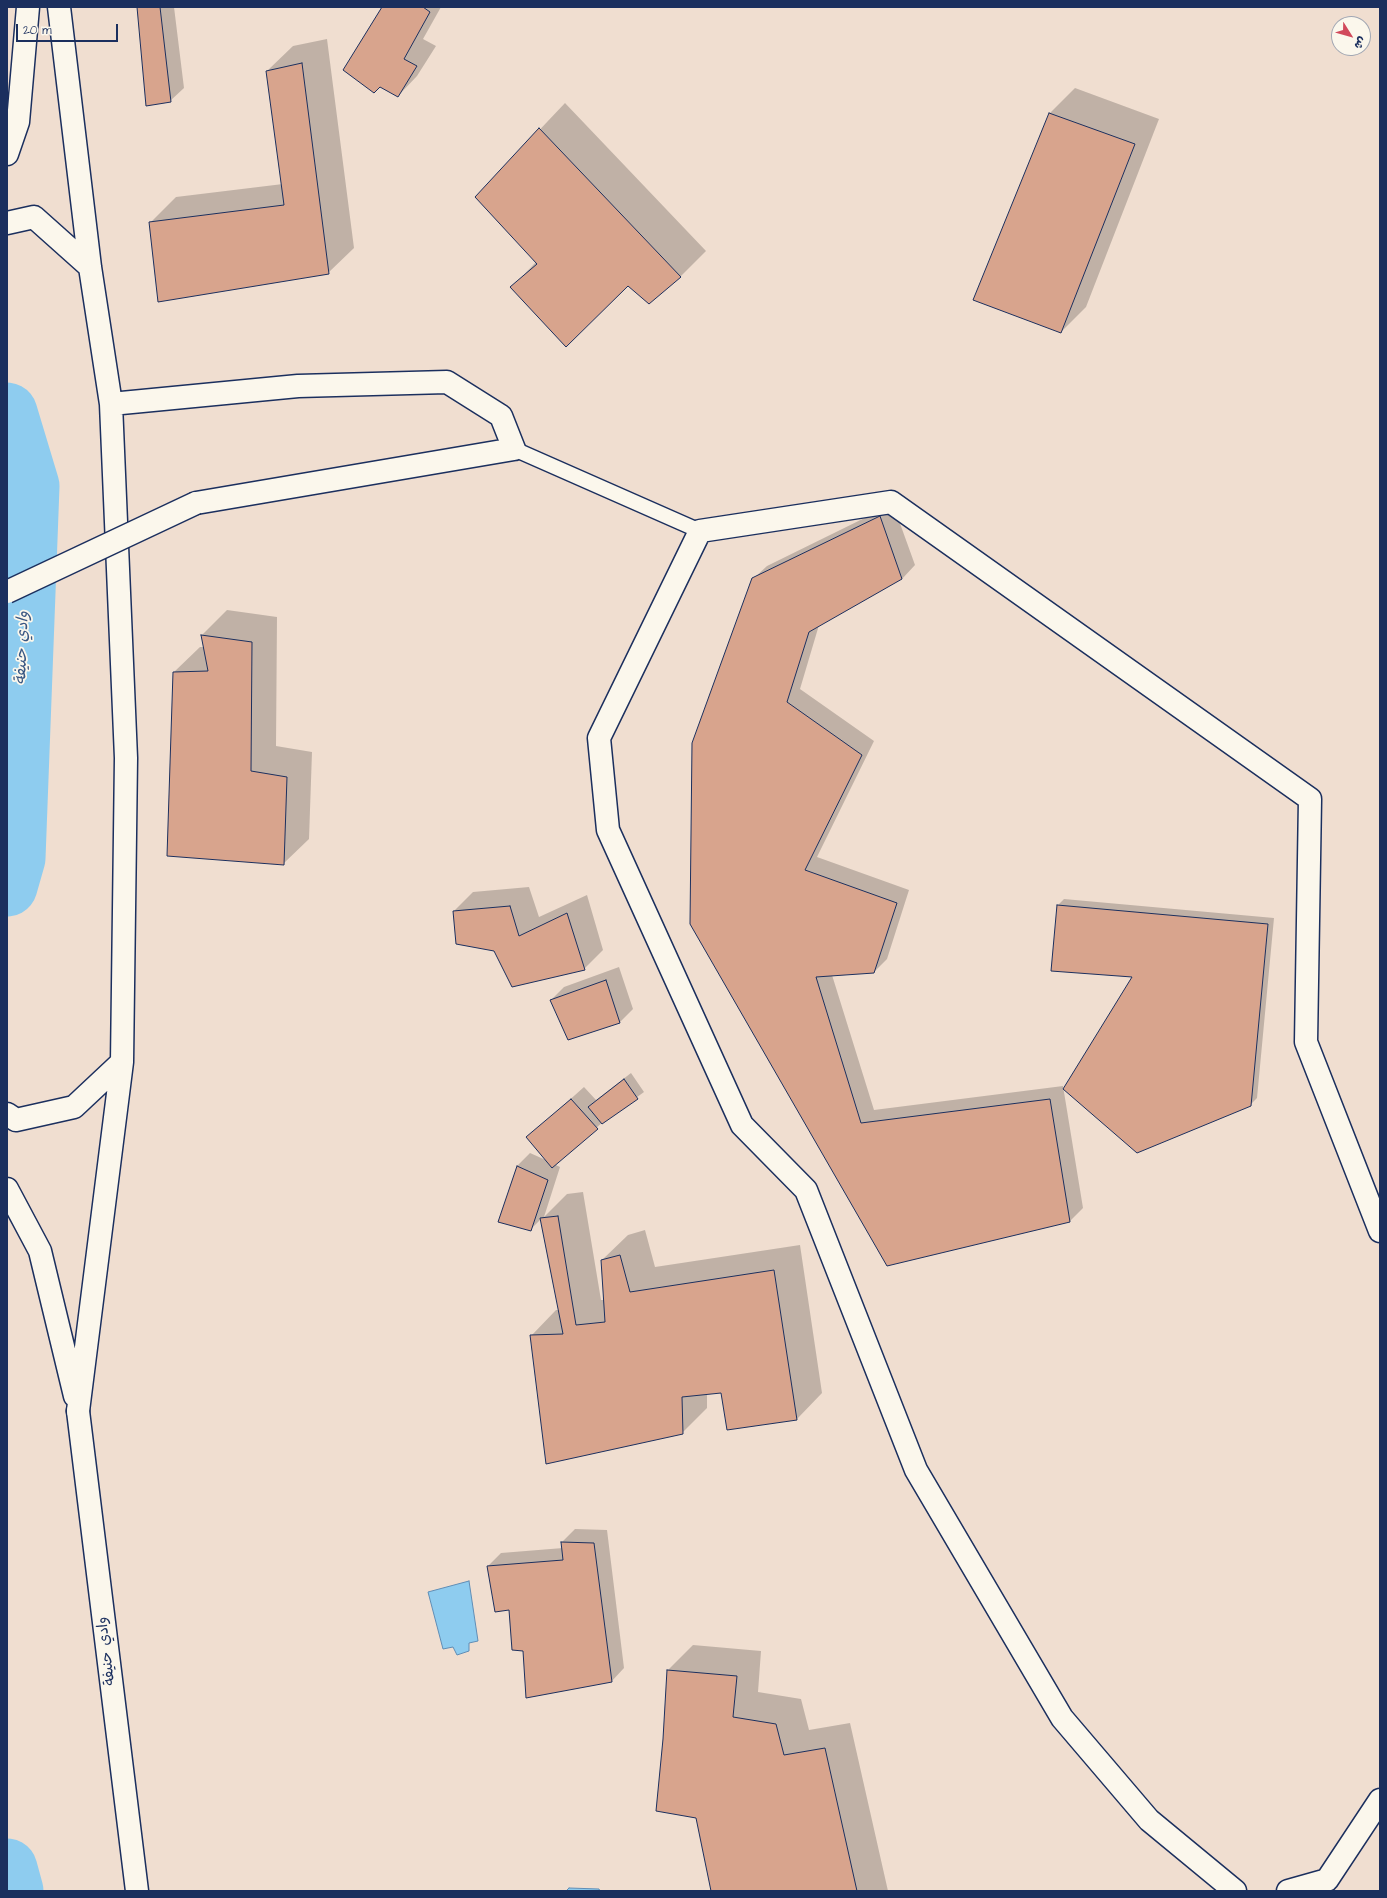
<!DOCTYPE html>
<html>
<head>
<meta charset="utf-8">
<style>
  body { margin:0 }
  #map { position:relative; width:1387px; height:1898px; overflow:hidden; background:#f0ded0; font-family:"Architects Daughter","Playpen Sans Arabic",sans-serif }
  canvas { display:block }
  .frame { position:absolute; inset:0; border:8px solid #1b2f5e; pointer-events:none }
  .north { position:absolute; left:1331px; top:16px; width:40px; height:40px; box-sizing:border-box; background:#fbf7ec; border:1px solid #a1a7b3; border-radius:50%; rotate:127deg; font-size:11px; font-weight:700; line-height:16px; text-align:center; color:#1b2f5e }
  .north::after { content:''; display:block; margin:auto; width:14px; height:18px; background:#d1495b; clip-path:polygon(50% 0,100% 100%,50% 72%,0 100%) }
  .scale { position:absolute; left:16px; top:24px; width:102px; height:18px; box-sizing:border-box; border:2px solid #1b2f5e; border-top:0; padding-left:5px; font-size:12px; line-height:14px; white-space:nowrap; color:#1b2f5e; -webkit-text-stroke:3px #fbf7ec; paint-order:stroke }
</style>
</head>
<body>
<div id="map">
<canvas width="1387" height="1898"></canvas>
<div class="frame"></div>
<div class="north">ش</div>
<div class="scale">20 m</div>
</div>
<script>
const context = document.querySelector('canvas').getContext('2d');
context.lineJoin = 'round';
function fill(path, color) {
  context.fillStyle = color;
  context.fill(path, 'evenodd');
}
function shape(rows) {
  const path = new Path2D();
  for (const r of rows) {
    path.moveTo(r[0], r[1]);
    for (let i = 2; i < r.length; i += 2) path.lineTo(r[i], r[i + 1]);
  }
  return path;
}
function trace(path, color, width, dash) {
  context.strokeStyle = color;
  context.lineWidth = width;
  context.lineCap = dash ? 'butt' : 'round';
  context.setLineDash(dash || []);
  context.stroke(path);
}
function drawText(font, color, halo, rows, align = 'center') {
  context.font = font + ' "Architects Daughter","Playpen Sans Arabic",sans-serif';
  context.lineWidth = 3.5;
  context.setLineDash([]);
  context.textBaseline = 'middle';
  context.strokeStyle = halo;
  context.fillStyle = color;
  for (const [text, x, y, turn = 0] of rows) {
    context.save();
    context.translate(x, y);
    context.rotate((+turn || 0) * Math.PI / 180);
    context.textAlign = isNaN(turn) ? turn : align;
    if (halo) context.strokeText(text, 0, 0);
    context.fillText(text, 0, 0);
    context.restore();
  }
}
const water = shape([
  [469,1581,478,1641,469,1643,469,1651,457,1655,453,1647,443,1649,428,1592,469,1581],
  [569,1888,599,1889,600,1891,566,1891,569,1888]
]);
const shadow = shape([
  [138,7,174,7,184,88,170,101],
  [383,7,441,7,423,39,436,46,417,76,398,96],
  [327,39,354,248,328,273,150,223,176,197,283,184,267,71,293,46],
  [1075,88,1159,119,1086,307,1061,332,974,300,1050,113],
  [565,103,706,251,681,276,649,303,628,285,512,287,536,262,476,197],
  [893,504,915,565,902,579,819,625,800,689,874,741,817,857,909,890,887,959,874,972,832,975,874,1110,1063,1086,1083,1208,1070,1221,887,1265,691,924,753,579,767,566],
  [227,610,277,617,276,746,312,752,309,839,283,864,174,672,200,647,204,647,202,635],
  [529,887,539,917,587,895,603,950,584,969,454,911,473,892],
  [1064,899,1274,918,1257,1098,1250,1105,1133,976,1058,905],
  [619,967,633,1009,620,1022,568,1039,551,1000,564,987],
  [631,1073,644,1092,603,1122,554,1164,560,1167,544,1217,567,1194,583,1192,601,1300,605,1300,602,1260,628,1235,645,1230,655,1267,800,1245,822,1393,797,1419,722,1392,707,1394,707,1408,682,1433,531,1336,556,1310,559,1310,541,1219,530,1230,517,1166,530,1153,548,1161,528,1137,584,1087,596,1100],
  [575,1529,607,1530,624,1668,611,1682,524,1650,510,1609,488,1566,501,1553,563,1548,562,1542],
  [693,1645,761,1651,758,1692,801,1699,809,1730,850,1723,888,1891,712,1891,696,1817,664,1739,668,1670]
]);
const river = shape([
  [7,413,29,486,15,858,7,886],
  [7,1869,13,1891]
]);
const building = shape([
  [137,7,160,7,171,102,146,106,137,7],
  [382,7,423,7,430,12,404,59,417,66,398,97,380,87,374,93,343,70,382,7],
  [302,63,329,274,158,302,149,222,284,205,266,71,302,63],
  [1049,113,1135,144,1061,333,973,300,1049,113],
  [539,128,681,277,649,304,628,286,566,347,510,287,537,264,475,197,539,128],
  [880,516,902,579,809,632,787,702,862,755,805,870,897,903,874,973,816,977,861,1123,1050,1099,1070,1222,887,1266,690,924,692,743,752,578,880,516],
  [201,635,252,642,251,771,287,777,284,865,167,856,173,672,208,671,201,635],
  [1057,905,1268,924,1251,1106,1137,1153,1063,1089,1132,977,1051,971,1057,905],
  [510,906,519,936,567,913,585,970,512,987,494,951,456,944,453,911,510,906],
  [606,980,620,1023,568,1040,550,1000,606,980],
  [624,1079,638,1099,602,1124,588,1107,624,1079],
  [571,1099,598,1129,552,1168,526,1137,571,1099],
  [517,1166,548,1180,531,1231,498,1222,517,1166],
  [558,1216,576,1325,605,1322,601,1260,620,1255,630,1292,774,1270,797,1420,727,1430,721,1393,682,1397,683,1434,546,1464,530,1335,563,1334,540,1218,558,1216],
  [561,1542,594,1543,612,1682,526,1698,523,1651,512,1650,509,1610,495,1612,487,1566,563,1560,561,1542],
  [667,1670,737,1676,733,1717,776,1724,784,1755,825,1748,857,1891,711,1891,696,1818,656,1811,663,1739,667,1670]
]);
const service = shape([
  [514,449,700,531]
]);
const minor = shape([
  [1235,1891,1149,1820,1062,1718,916,1470,806,1190,742,1125,608,830,599,738,700,531,891,502,1310,799,1306,1042,1380,1231],
  [1288,1891,1327,1880,1380,1800]
]);
const tertiary = shape([
  [59,7,90,267,111,404,126,758,122,1062,78,1411],
  [7,154,18,122,28,7],
  [7,223,34,217,90,267],
  [111,404,298,386,447,382,501,416,514,449,196,503],
  [7,1114,16,1120,74,1107,122,1062],
  [7,1189,40,1251,75,1396]
]);
const secondary = shape([
  [78,1411,137,1891]
]);
const tertiaryBridge = shape([
  [7,592,196,503]
]);
const streetNames = [
  ["وادي حنيفة",107,1651,-97]
];
const waterNames = [
  ["وادي حنيفة",23,648,-88]
];
fill(water, '#8eccef');
trace(water, '#608db5', 1);
fill(shadow, '#0003');
trace(river, '#8eccef', 61);
fill(building, '#d8a48d');
trace(building, '#1b2f5e', 1);
trace(service, '#1b2f5e', 17);
trace(minor, '#1b2f5e', 25);
trace(tertiary, '#1b2f5e', 25);
trace(secondary, '#1b2f5e', 25);
trace(service, '#fbf7ec', 14);
trace(minor, '#fbf7ec', 22);
trace(tertiary, '#fbf7ec', 22);
trace(secondary, '#fbf7ec', 22);
trace(tertiaryBridge, '#1b2f5e', 25, []);
trace(tertiaryBridge, '#fbf7ec', 22);
drawText('15px', '#1b2f5e', '#fbf7ec', streetNames);
drawText('italic 16px', '#385682', '#fbf7ec', waterNames);
</script>
</body>
</html>
